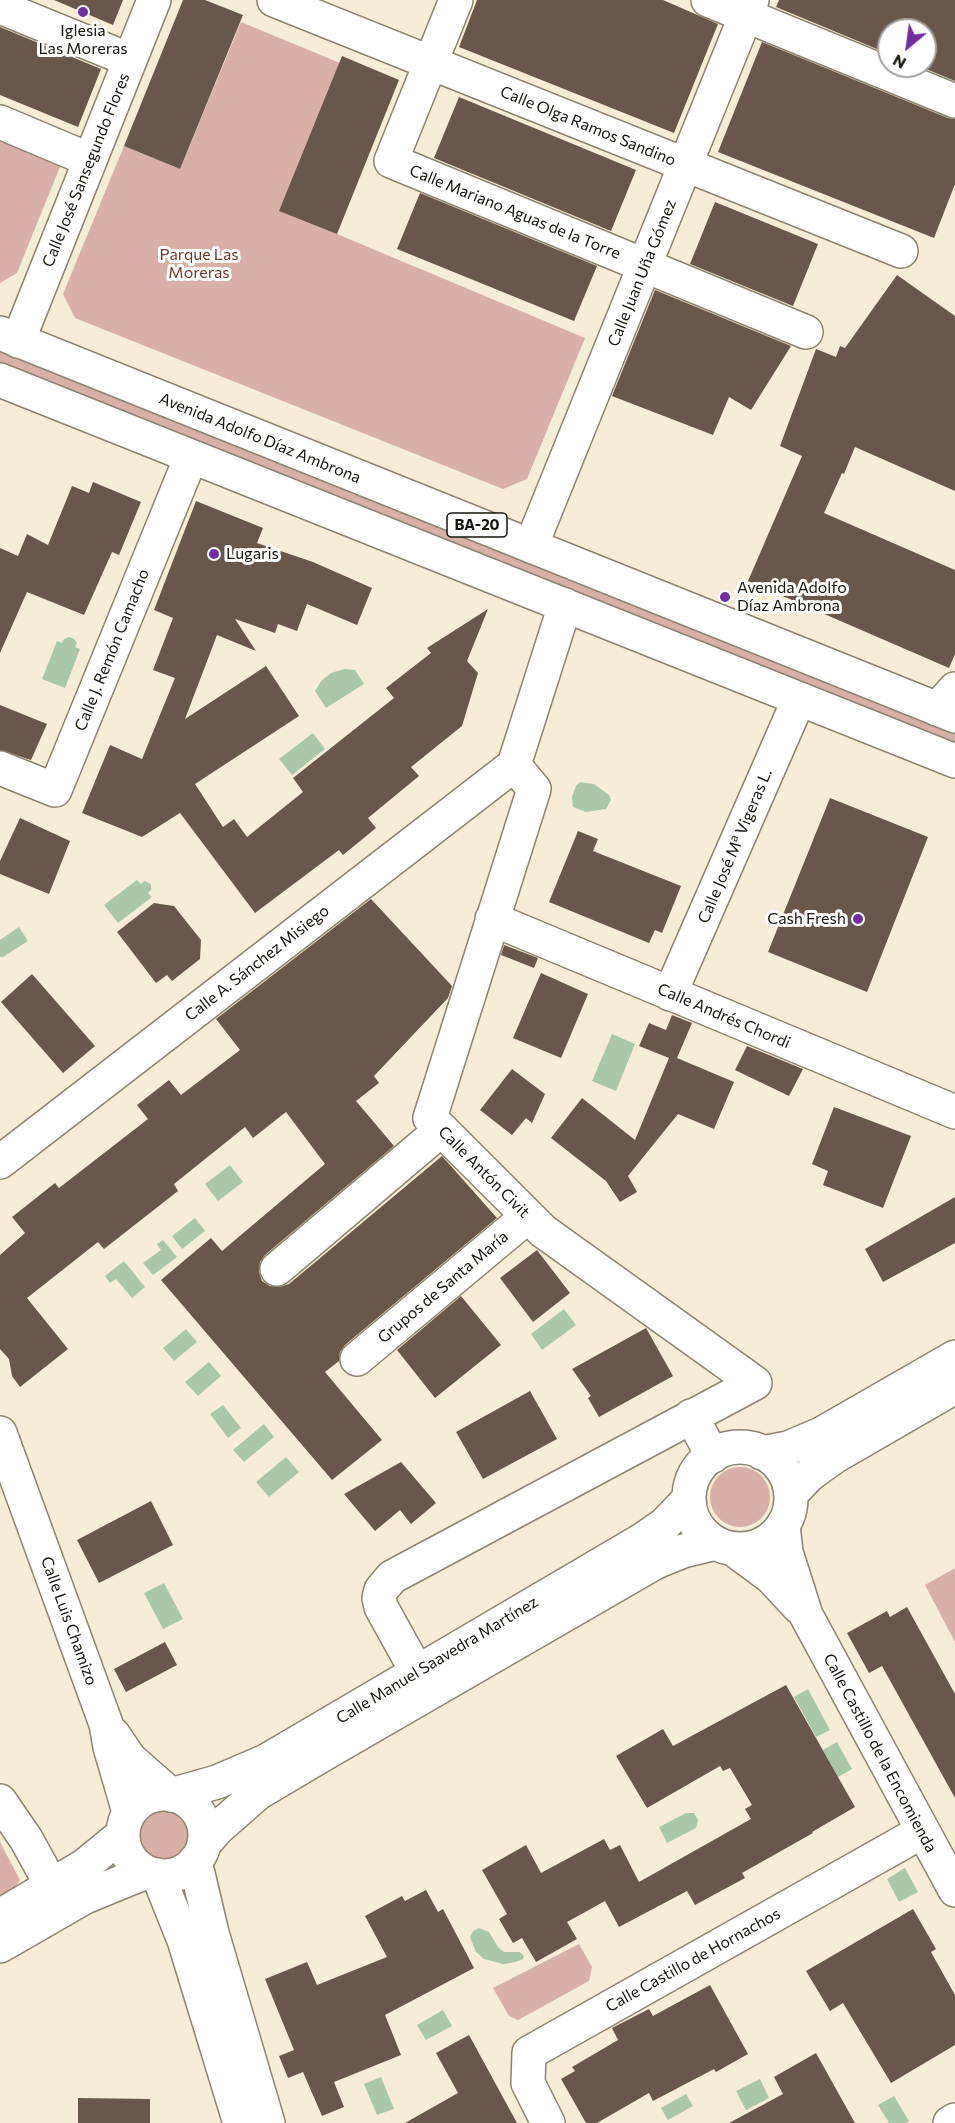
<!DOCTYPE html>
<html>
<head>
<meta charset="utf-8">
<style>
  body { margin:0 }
  #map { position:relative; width:955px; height:2123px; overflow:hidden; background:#f6edd7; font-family:Commissioner,sans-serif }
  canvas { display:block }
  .north { position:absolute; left:877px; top:18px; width:60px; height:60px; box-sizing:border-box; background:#fff; border:2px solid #a2a19e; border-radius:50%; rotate:209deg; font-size:16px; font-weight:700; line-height:24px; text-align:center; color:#16130c }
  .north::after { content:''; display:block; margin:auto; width:21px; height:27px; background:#712ea2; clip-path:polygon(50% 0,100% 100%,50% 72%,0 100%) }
</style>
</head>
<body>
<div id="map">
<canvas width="955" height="2123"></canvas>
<div class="north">N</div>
</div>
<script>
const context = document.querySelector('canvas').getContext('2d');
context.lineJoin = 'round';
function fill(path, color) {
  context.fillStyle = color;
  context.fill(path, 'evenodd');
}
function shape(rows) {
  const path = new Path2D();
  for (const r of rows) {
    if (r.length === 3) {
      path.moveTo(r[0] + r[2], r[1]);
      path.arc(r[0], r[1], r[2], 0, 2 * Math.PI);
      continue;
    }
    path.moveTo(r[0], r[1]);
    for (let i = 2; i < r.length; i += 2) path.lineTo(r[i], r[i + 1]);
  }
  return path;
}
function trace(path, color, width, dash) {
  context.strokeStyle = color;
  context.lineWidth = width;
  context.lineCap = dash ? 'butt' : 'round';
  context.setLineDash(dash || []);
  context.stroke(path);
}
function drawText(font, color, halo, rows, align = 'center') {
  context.font = font + ' Commissioner,sans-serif';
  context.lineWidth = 6;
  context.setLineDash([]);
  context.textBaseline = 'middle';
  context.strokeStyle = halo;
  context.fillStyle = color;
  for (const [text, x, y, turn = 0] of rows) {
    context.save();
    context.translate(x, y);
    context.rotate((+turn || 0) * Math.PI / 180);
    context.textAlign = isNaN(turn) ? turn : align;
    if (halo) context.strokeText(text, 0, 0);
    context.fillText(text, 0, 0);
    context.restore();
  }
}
const green = shape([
  [241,22,340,63,337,234,585,338,527,479,503,489,75,318,63,294,124,146,180,169],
  [0,131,64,157,17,273,0,283],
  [0,349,955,732,955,749,0,368],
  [740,1497,30],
  [955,1568,955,1642,925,1585],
  [164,1835,30],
  [0,1842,20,1880,13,1890,0,1897],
  [579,1944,592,1967,589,1981,518,2020,509,2016,493,1988]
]);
const water = shape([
  [69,637,74,639,77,643,75,647,80,649,65,688,42,679,57,641,62,643,64,639],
  [344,669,355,670,364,684,326,708,315,691,321,681,331,673],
  [313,733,325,749,292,775,279,759],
  [580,782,594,784,609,795,611,800,606,809,586,812,573,807,572,797,576,786],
  [137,880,141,884,145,881,151,884,151,890,148,893,152,897,118,923,104,905],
  [19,927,28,941,3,957,0,957,0,940],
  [612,1034,635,1044,616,1091,592,1081],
  [230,1165,243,1182,218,1201,205,1184],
  [195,1218,205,1231,182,1249,172,1236],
  [163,1240,177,1257,153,1275,143,1263,161,1250,157,1244],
  [124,1261,145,1287,132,1298,116,1279,110,1283,105,1276],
  [564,1309,576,1325,542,1350,531,1334],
  [186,1329,197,1342,174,1361,163,1348],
  [209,1362,221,1376,198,1396,185,1382],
  [223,1405,241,1428,228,1438,210,1414],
  [264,1424,274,1437,244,1462,233,1450],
  [286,1457,299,1472,269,1497,256,1482],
  [164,1583,183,1619,163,1629,144,1593],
  [808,1689,830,1730,816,1737,794,1697],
  [837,1742,852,1769,838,1777,823,1750],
  [686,1813,694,1813,698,1820,696,1828,667,1843,659,1827],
  [905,1868,918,1892,899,1902,887,1879],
  [479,1928,489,1932,498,1947,504,1952,520,1952,524,1956,523,1959,516,1962,503,1964,484,1959,476,1952,470,1937,473,1931],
  [443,2010,452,2026,426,2040,417,2025],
  [381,2077,394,2109,377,2115,364,2084],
  [760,2079,769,2098,746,2110,736,2091],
  [686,2094,693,2106,668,2120,661,2108],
  [894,2096,909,2121,906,2123,889,2123,878,2105]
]);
const building = shape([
  [54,0,123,0,113,25],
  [183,0,205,0,243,15,180,169,124,146],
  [477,0,663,0,718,24,674,133,459,47],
  [779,0,955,0,955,81,919,66,925,66,925,30,889,30,889,54,776,7],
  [0,27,101,69,78,127,0,95],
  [762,42,948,118,955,119,955,184,934,238,718,152],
  [342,56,399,80,337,234,279,211],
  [459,97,636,170,611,231,434,158],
  [420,193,597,266,574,321,397,249],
  [715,202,818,244,793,306,690,264],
  [897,275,955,316,955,491,855,447,844,474,842,473,824,513,955,570,955,654,949,668,748,581,802,456,780,446,816,349,836,357,840,346,845,348],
  [655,290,791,346,751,410,729,397,713,435,612,396],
  [93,482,141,502,119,555,112,552,84,615,27,592,0,653,0,548,18,556,27,534,48,545,72,486,89,493],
  [196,501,263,528,257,543,313,562,372,588,357,625,307,604,297,631,278,624,275,633,235,619,256,651,217,635,185,719,266,666,299,716,195,784,223,827,234,819,247,837,303,792,293,778,394,698,386,688,431,653,427,648,488,609,467,661,478,673,462,726,411,767,419,776,368,818,376,828,343,855,339,850,255,913,180,813,142,837,82,813,110,745,142,759,175,678,153,670,173,618,154,610],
  [0,705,47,724,31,760,0,750],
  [830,798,928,837,867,992,768,952],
  [20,818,70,841,49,894,0,874,0,861],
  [578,831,598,839,593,851,681,886,662,933,655,930,649,943,549,902],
  [371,899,452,986,448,998,374,1076,379,1083,356,1101,394,1146,265,1255,260,1262,259,1272,262,1281,270,1286,280,1287,289,1284,442,1156,497,1218,345,1345,340,1352,339,1361,325,1372,382,1440,332,1480,161,1280,211,1238,222,1251,325,1164,286,1112,253,1138,245,1127,174,1184,178,1191,104,1249,98,1242,27,1298,68,1349,20,1387,12,1376,9,1359,0,1349,0,1255,25,1233,12,1217,55,1183,59,1188,148,1119,137,1105,169,1080,181,1095,240,1050,216,1019],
  [154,903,174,906,201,940,200,959,172,981,167,975,156,983,117,932],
  [504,945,538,958,534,968,501,955],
  [541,973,588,994,561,1058,513,1038],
  [32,974,95,1046,63,1073,1,1002],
  [672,1015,692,1023,677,1058,734,1082,714,1129,678,1114,628,1176,637,1192,620,1202,606,1181,551,1138,582,1098,635,1140,669,1058,639,1046,649,1023,666,1030],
  [747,1046,803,1069,789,1096,735,1070],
  [512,1069,545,1094,532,1123,526,1118,512,1135,480,1110],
  [834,1107,911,1136,883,1208,823,1185,828,1171,812,1164],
  [955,1197,955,1243,883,1282,865,1249],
  [537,1250,570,1293,533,1322,500,1278],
  [461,1296,501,1345,435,1398,397,1350],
  [646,1328,673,1376,599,1417,588,1398,591,1396,572,1369],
  [530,1391,557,1439,483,1479,456,1432],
  [401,1462,436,1503,411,1524,400,1510,375,1531,344,1494],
  [151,1501,173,1545,99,1583,77,1540],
  [907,1607,955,1694,955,1798,882,1666,869,1673,847,1633,887,1611,890,1617],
  [165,1642,177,1665,126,1692,114,1669],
  [786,1685,855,1807,812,1832,813,1833,742,1873,745,1878,695,1905,687,1891,619,1927,605,1901,567,1922,577,1939,536,1962,522,1938,513,1943,499,1919,507,1914,482,1870,526,1845,541,1873,604,1839,610,1850,620,1845,639,1882,751,1819,745,1809,752,1805,730,1768,723,1771,720,1766,647,1808,616,1756,663,1729,673,1746],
  [426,1890,438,1912,443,1909,474,1968,385,2015,401,2055,334,2082,344,2107,322,2116,303,2072,288,2078,279,2056,294,2050,265,1979,307,1962,317,1985,387,1957,365,1916,402,1896,405,1901],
  [913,1909,936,1949,931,1952,955,1995,955,2045,891,2083,843,2003,830,2011,806,1971],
  [710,1985,748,2054,716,2072,714,2069,653,2101,649,2093,597,2123,586,2123,561,2079,575,2071,572,2067,618,2040,612,2028,649,2009,653,2016],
  [469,2035,517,2123,405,2123,458,2093,436,2053],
  [816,2053,855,2123,729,2123,783,2094,774,2077],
  [78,2098,150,2099,150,2123,78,2123]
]);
const minor = shape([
  [274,0,901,251],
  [456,0,391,161,806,332],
  [708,0,955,101],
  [0,7,130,60],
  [0,122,90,160],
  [18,341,154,0],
  [531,546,752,0],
  [937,709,955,689],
  [514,765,565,605],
  [0,768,55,790,191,457],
  [492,919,955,1112],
  [670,994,799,699],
  [0,1162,514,765],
  [277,1269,441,1130],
  [357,1359,528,1216],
  [691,1416,713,1456],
  [0,1433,106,1724,110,1747,129,1812],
  [783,1525,786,1552,806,1615,955,1890],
  [733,1549,771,1577,799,1607],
  [417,1672,381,1607,379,1598,381,1590,392,1577,755,1383,543,1231,430,1118,534,789,514,765],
  [113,1734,130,1759,171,1795],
  [0,1801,26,1839,52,1886],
  [548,2123,528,2083,529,2053,923,1831],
  [950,2123,955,2120]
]);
const major = shape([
  [740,1498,51],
  [762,1453,788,1448,821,1434,955,1357],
  [791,1494,809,1475,834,1457,955,1387],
  [164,1835,41],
  [171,1795,217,1782,266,1761,642,1540,665,1524,689,1499],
  [204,1844,218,1828,258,1793,322,1755,656,1562,683,1551,716,1543],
  [195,1861,212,1933,268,2123],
  [158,1875,184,1940,240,2123],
  [0,1916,84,1866,122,1835],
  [0,1946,85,1897,146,1872]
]);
const highway = shape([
  [0,333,955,716],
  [0,380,955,761]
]);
const markers = [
  [83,12,6,"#712ea2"],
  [214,554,6,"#712ea2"],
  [725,597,6,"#712ea2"],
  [858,919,6,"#712ea2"]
];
const shields = [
  [477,525,60]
];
const shieldNames = [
  ["BA-20",477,525]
];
const poiNames = [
  ["Iglesia",83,31,"center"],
  ["Las Moreras",83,49,"center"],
  ["Lugaris",226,554],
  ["Avenida Adolfo",737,588],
  ["Díaz Ambrona",737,606],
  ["Cash Fresh",846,919,"right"]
];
const streetNames = [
  ["Calle Olga Ramos Sandino",588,126,22],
  ["Calle José Sansegundo Flores",86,170,-68],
  ["Calle Mariano Aguas de la Torre",515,212,22],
  ["Calle Juan Uña Gómez",642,273,-68],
  ["Avenida Adolfo Díaz Ambrona",260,438,22],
  ["Calle J. Remón Camacho",112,650,-68],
  ["Calle José Mª Vigeras L.",735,846,-67],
  ["Calle A. Sánchez Misiego",257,963,-38],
  ["Calle Andrés Chordi",724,1016,23],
  ["Calle Antón Civit",484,1172,45],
  ["Grupos de Santa María",443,1287,-40],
  ["Calle Luis Chamizo",69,1621,70],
  ["Calle Manuel Saavedra Martínez",437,1660,-31],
  ["Calle Castillo de la Encomienda",880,1753,62],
  ["Calle Castillo de Hornachos",693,1960,-29]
];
const parkNames = [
  ["Parque Las",199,255],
  ["Moreras",199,273]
];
fill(green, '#d8b0a8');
fill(water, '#aac8a8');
fill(building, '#68574a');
trace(minor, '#8c8470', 36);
trace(major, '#8c8470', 36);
trace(highway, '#8c8470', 36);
trace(minor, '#fff', 33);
trace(major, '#fff', 33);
trace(highway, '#fff', 33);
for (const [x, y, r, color] of markers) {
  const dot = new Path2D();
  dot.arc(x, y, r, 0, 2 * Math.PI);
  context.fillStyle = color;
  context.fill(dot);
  trace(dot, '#fff', 2);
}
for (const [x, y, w] of shields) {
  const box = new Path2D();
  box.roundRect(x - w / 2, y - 12, w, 24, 4.5);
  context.fillStyle = '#fff';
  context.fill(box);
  trace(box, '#16130c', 1.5);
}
drawText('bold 15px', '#16130c', null, shieldNames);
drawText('16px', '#16130c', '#fff', poiNames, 'left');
drawText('16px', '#16130c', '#fff', streetNames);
drawText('16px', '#72372d', '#fff', parkNames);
</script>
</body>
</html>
